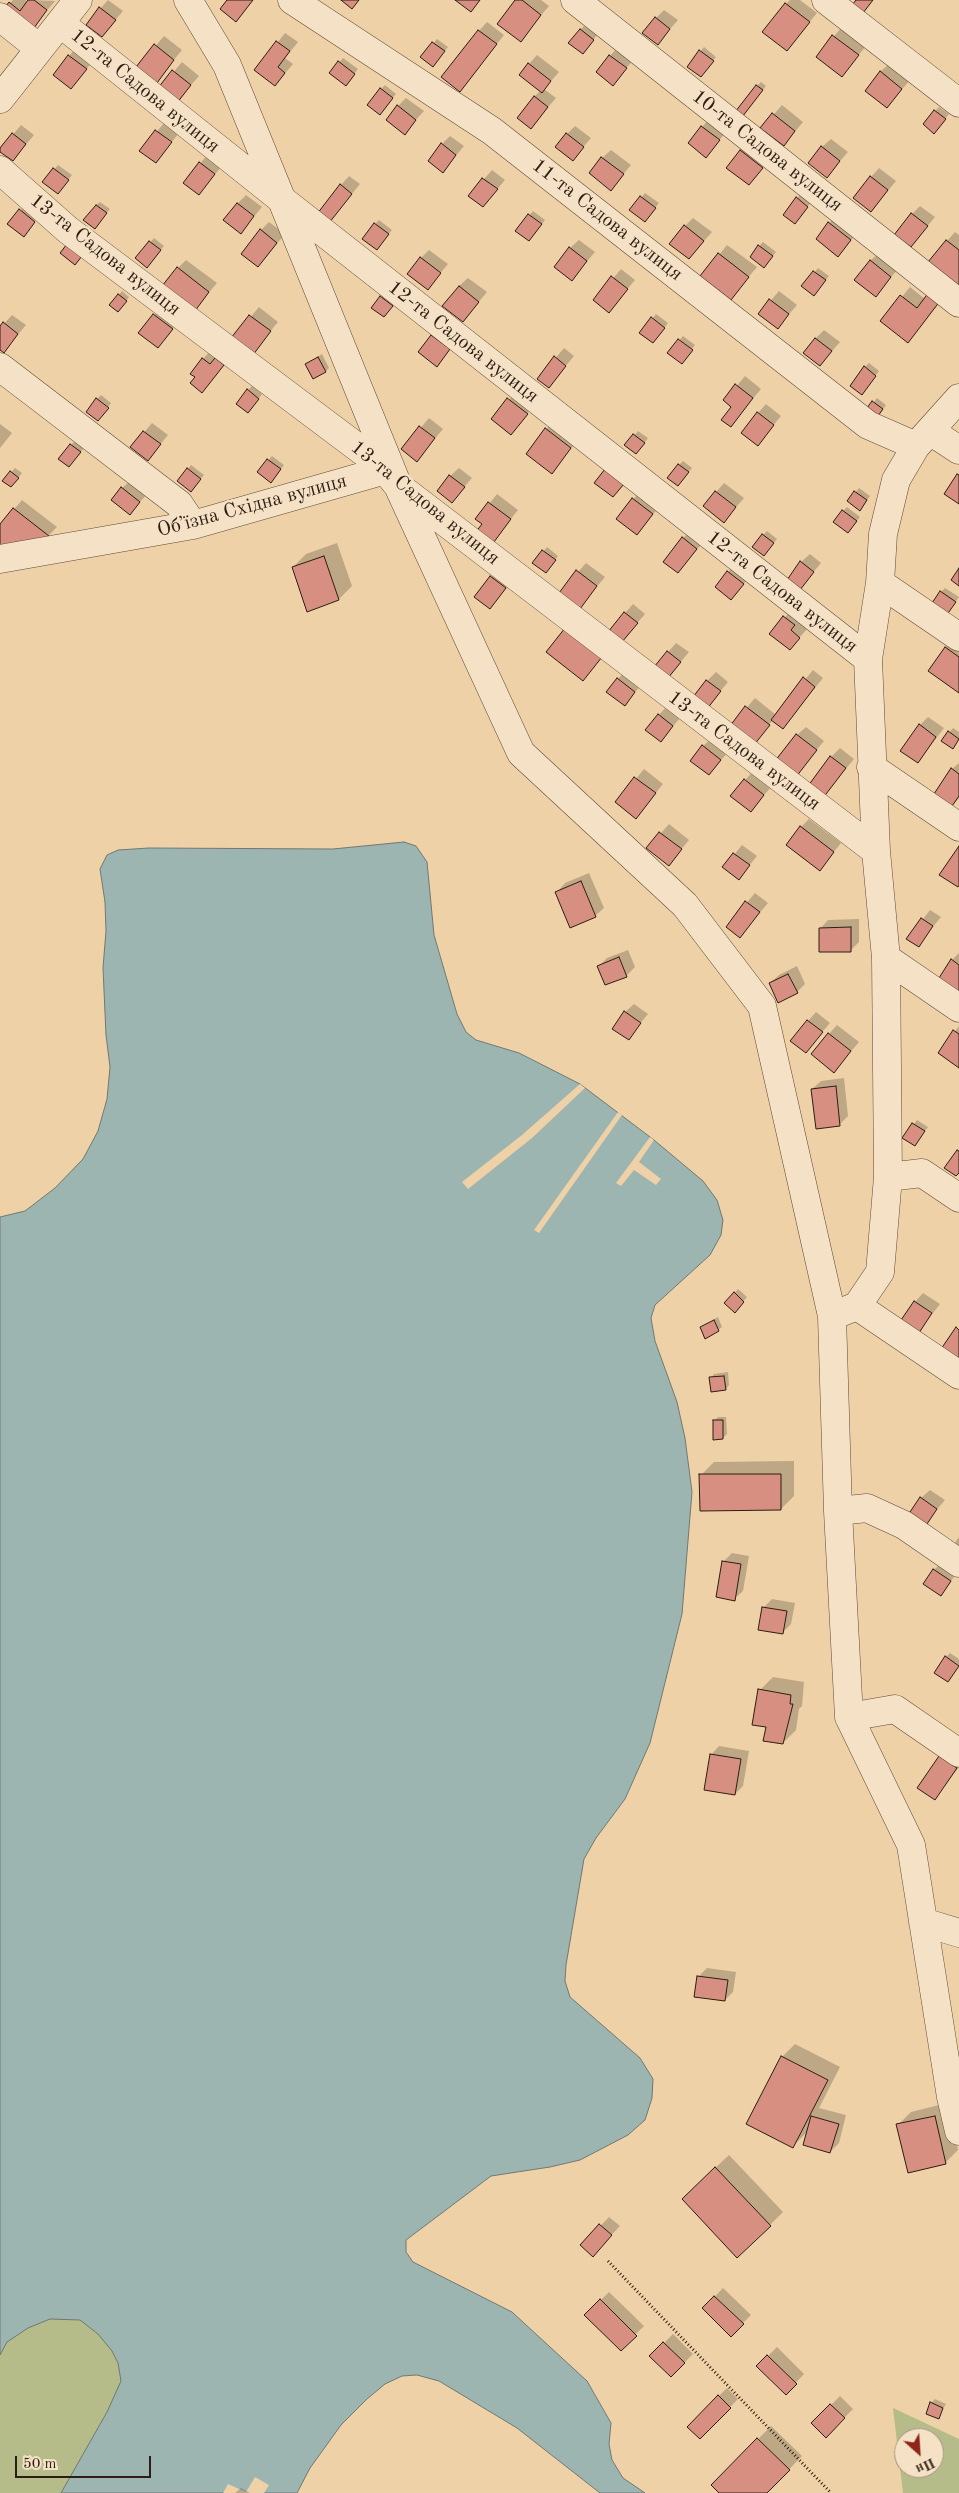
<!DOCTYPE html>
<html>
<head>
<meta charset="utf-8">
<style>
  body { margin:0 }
  #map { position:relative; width:959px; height:2493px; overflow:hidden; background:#eed1a7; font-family:"Old Standard TT",serif }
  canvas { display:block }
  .north { position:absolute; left:894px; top:2428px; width:50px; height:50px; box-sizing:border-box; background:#f4e1c6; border:1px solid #a5937e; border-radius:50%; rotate:154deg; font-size:14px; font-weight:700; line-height:20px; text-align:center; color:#2e1d12 }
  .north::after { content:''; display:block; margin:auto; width:18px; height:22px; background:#8f2418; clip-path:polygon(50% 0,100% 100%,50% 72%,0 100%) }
  .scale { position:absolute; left:15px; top:2456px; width:136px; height:22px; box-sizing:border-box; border:2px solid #2e1d12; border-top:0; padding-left:6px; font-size:15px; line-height:18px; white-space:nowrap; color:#2e1d12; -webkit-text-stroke:4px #f4e1c6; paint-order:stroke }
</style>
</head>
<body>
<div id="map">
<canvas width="959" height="2493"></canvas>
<div class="north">Пн</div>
<div class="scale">50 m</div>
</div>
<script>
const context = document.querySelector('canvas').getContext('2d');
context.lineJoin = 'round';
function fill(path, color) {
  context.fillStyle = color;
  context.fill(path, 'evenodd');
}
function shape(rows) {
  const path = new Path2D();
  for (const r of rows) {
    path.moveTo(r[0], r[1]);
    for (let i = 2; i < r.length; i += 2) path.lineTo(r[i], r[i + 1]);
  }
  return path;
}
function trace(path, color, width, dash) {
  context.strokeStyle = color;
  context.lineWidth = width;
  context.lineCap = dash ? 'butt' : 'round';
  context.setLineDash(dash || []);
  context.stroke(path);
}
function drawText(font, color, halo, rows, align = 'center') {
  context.font = font + ' "Old Standard TT",serif';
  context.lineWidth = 5;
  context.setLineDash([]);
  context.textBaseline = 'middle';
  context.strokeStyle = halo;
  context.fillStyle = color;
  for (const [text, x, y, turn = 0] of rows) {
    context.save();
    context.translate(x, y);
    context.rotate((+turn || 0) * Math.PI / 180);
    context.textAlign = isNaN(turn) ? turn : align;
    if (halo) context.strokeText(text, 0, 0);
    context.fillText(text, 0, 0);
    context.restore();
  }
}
const green = shape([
  [0,2253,144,2326,102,2493,0,2493],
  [893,2408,959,2439,959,2493,903,2493],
  [904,2438,934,2438,934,2468,904,2468]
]);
const water = shape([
  [404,842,416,846,427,862,434,935,457,1014,466,1032,476,1040,519,1053,580,1084,654,1140,703,1181,717,1200,723,1220,721,1235,710,1255,655,1305,651,1318,655,1341,677,1402,685,1438,692,1492,682,1614,650,1743,625,1799,596,1838,584,1859,566,1965,565,1981,570,1997,640,2058,653,2079,652,2098,645,2120,628,2135,580,2160,550,2167,491,2176,406,2240,406,2252,413,2262,512,2312,587,2381,611,2423,609,2444,612,2460,623,2478,645,2493,600,2493,517,2428,439,2381,417,2375,402,2376,385,2384,367,2399,341,2425,310,2468,297,2493,61,2493,107,2412,121,2381,118,2363,112,2351,98,2334,80,2320,50,2319,28,2328,7,2342,0,2355,0,1217,25,1211,55,1188,83,1159,98,1131,107,1099,110,1067,106,1035,103,968,106,931,105,902,100,869,107,855,118,850,149,848,333,849,404,842]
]);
const pier = shape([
  [580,1084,585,1088,532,1138,468,1189,462,1182,522,1135],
  [618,1112,622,1115,539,1233,534,1230],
  [650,1137,654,1140,639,1162,661,1179,656,1185,634,1170,621,1186,616,1183],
  [255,2477,269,2485,264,2493,223,2493,228,2484,246,2492]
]);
const shadow = shape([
  [13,0,25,0,28,2,30,0,55,1,34,26,10,3],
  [108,0,123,11,102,36,87,24],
  [517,0,541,0,549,6,520,40],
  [790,0,800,0,817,13,787,49,786,4],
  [664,10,678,20,658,43,656,18],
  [487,22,504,35,460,90,479,31],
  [584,26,597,35,586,49,580,30],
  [842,27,866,46,842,75,817,56],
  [285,33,298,42,285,58,293,64,275,85,256,70],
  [164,36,182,50,157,81,138,67],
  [437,39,448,47,436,62,422,57],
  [77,47,94,60,71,87,69,56],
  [618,47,634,59,613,84,610,56],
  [704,47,716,57,704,72,688,67],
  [537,55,559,72,544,89,556,98,531,127,534,97,541,90,529,64],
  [343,58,358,69,350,80,331,72],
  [182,62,199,76,177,101,160,88],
  [889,64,910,80,887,107,880,72],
  [761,82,766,86,743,116,757,86],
  [385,85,396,94,384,109,381,89],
  [406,98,424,111,404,133,398,106],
  [782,105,803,122,784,145,762,128],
  [939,107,949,114,938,128,935,111],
  [710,118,727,131,706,156,702,127],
  [165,122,179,133,156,161,141,150],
  [21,125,34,135,13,160,0,150],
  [575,126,591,138,573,159,567,134],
  [450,136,464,146,443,171,442,144],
  [831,139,848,152,827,176,822,147],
  [749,143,770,159,749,184,741,151],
  [611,150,631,165,611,189,602,158],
  [208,154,223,165,199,193,185,182],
  [58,165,72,175,61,189,44,182],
  [879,168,896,181,871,211,871,177],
  [492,170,505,180,483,206,470,195],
  [349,176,360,184,329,222,341,185],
  [645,193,659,203,648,217,631,210],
  [801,194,811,202,799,219,797,198],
  [246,195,262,207,241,232,237,204],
  [28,201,43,212,23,235,9,224],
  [100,202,110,209,98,223,96,205],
  [920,206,935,217,911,246,912,214],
  [533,211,545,220,533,236,517,230],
  [838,215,859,231,838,255,829,223],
  [693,218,712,232,689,258,685,226],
  [379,220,392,230,380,244,375,224],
  [269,222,285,234,258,266,261,230],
  [955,232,959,235,959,284,947,241],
  [154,238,164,246,151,262,137,258],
  [579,240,595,252,572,279,570,248],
  [763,242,776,252,768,262,759,246],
  [727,245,757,267,731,298,702,276],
  [429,250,448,264,428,288,421,258],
  [879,253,899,268,876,295,870,261],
  [186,260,217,283,195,309,178,268],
  [818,268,829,276,817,291,803,286],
  [621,269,635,280,609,311,595,300],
  [468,278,487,292,463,321,459,286],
  [910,287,925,299,948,292,908,341,882,321],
  [122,291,129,297,122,306,119,295],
  [779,291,797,305,778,327,760,313],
  [385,293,396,302,384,316,373,307],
  [162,306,180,320,158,346,140,332],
  [259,307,278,322,252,353,233,338],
  [656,314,668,323,657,338,641,333],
  [12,315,26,325,4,351,0,348,0,328],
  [441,327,458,340,437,365,420,352],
  [824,330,840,342,820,365,815,339],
  [683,336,695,345,685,358,669,352],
  [564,348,574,356,549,386,539,378],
  [211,350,231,356,202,391,203,359],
  [322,354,329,368,326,371,306,364],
  [869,363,879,371,865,390,865,367],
  [745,376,761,389,731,425,733,406,725,400],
  [252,386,262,394,252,408,248,390],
  [517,390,535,404,511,433,493,419],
  [101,395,111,403,102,416,97,399],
  [877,398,886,405,879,415,866,412],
  [766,404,781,416,758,444,758,413],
  [429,418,443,429,417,460,403,449],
  [555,421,579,439,552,472,546,429],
  [152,423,168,435,148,459,132,447],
  [0,424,12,433,0,448],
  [638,431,648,438,640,449,626,445],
  [75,441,84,448,73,462,71,445],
  [272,456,284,465,275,477,258,472],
  [683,461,692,468,682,481,679,465],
  [191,465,204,475,195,486,188,469],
  [15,468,22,473,15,482,4,481],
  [459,468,472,478,452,501,450,476],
  [131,480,148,493,130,513,122,488],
  [724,483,744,498,724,521,704,506],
  [859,488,870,496,864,505,849,500],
  [641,490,661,505,637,533,618,518],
  [497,494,518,510,491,544,484,524,477,519],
  [22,500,57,527,43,541,0,526],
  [847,507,860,517,852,527,843,511],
  [692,530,705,540,678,572,683,538],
  [767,531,777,539,768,550,763,535],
  [337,543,352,586,339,599,293,567,306,554],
  [547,547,558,556,549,568,534,563],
  [810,554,821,563,800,588,801,562],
  [586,563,605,577,579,608,560,593],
  [736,563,751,575,739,590,728,572],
  [499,569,514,579,490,608,491,577],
  [945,588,959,597,949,611,941,592],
  [633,604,645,614,622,641,625,613],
  [793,608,808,628,790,648,771,634],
  [954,640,959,643,959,691,945,648],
  [676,643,689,652,668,677,655,667],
  [626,670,643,683,625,704,618,679],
  [813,670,823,678,783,727,773,720,754,743,731,726,755,698,776,715],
  [716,672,728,682,707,707,707,681],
  [667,706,681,717,661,740,659,715],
  [928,717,944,728,918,762,920,725],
  [806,727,824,741,796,775,797,735],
  [953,728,959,732,959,740,953,747,943,740],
  [712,738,729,751,709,774,703,746],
  [840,748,854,759,823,796,831,757],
  [959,763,959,798,950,808,952,769],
  [644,769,663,784,636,817,617,802],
  [753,771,772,786,751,810,732,796],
  [809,819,841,843,820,869,801,827],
  [669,824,689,840,669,864,648,848],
  [742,845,757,856,739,878,724,867],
  [589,873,604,908,595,916,557,892,565,883],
  [755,893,768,903,740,936,727,926],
  [930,910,941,917,918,945,908,938],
  [859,919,859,942,851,950,820,929,828,920],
  [628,950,635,967,626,976,599,966,607,958],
  [959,953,959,990,952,960],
  [797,966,805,984,797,992,770,983,779,975],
  [634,1004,648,1014,628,1038,625,1012],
  [816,1012,830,1023,806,1051,808,1021],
  [837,1025,859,1042,834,1071,829,1034],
  [959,1026,959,1066,939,1053],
  [844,1078,848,1116,840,1124,817,1127,812,1089,821,1081],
  [917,1120,928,1127,918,1141,904,1137],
  [738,1289,747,1297,735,1311,726,1303],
  [923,1293,940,1304,919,1331,915,1302],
  [718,1317,722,1327,718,1330,701,1327],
  [728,1372,729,1385,726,1389,711,1378,714,1374],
  [718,1417,726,1417,727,1434,723,1438,714,1421],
  [794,1461,794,1496,781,1509,701,1475,714,1462],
  [930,1490,945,1500,924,1525,921,1498],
  [959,1537,959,1552,952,1547],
  [732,1553,749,1556,743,1591,734,1599,723,1562],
  [938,1566,954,1577,945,1590,934,1570],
  [772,1599,795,1603,791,1624,782,1633,763,1608],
  [950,1653,959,1659,959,1666,948,1681,946,1657],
  [773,1677,804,1682,802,1706,799,1709,796,1730,783,1743,767,1726,760,1690],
  [719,1746,749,1751,743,1786,735,1794,711,1755],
  [959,1755,959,1767,935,1798,919,1788,940,1756],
  [707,1968,736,1972,733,1992,725,2000,698,1977],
  [795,2044,840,2067,819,2108,846,2115,839,2143,830,2152,809,2130,792,2147,782,2057],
  [947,2103,958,2150,945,2163,898,2125,911,2112],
  [729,2155,783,2212,770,2225,696,2186],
  [609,2217,620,2226,601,2246,582,2245],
  [723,2288,751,2315,731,2335,704,2308],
  [609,2292,644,2326,621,2349,586,2315],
  [673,2334,693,2354,671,2376,651,2356],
  [777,2347,804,2374,786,2393,758,2366],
  [727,2388,738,2399,700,2438,689,2426],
  [840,2396,853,2409,826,2436,813,2423],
  [935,2399,946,2404,938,2417,931,2403],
  [771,2426,802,2456,766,2493,721,2493,713,2485],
  [241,2488,250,2493,235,2493]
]);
const building = shape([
  [28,0,34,0,47,10,34,28,0,14,9,2,20,11,28,0],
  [227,0,253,0,236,22,220,9,227,0],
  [341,0,359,0,352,9,341,0],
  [455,0,480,0,471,12,455,0],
  [515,0,522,0,541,15,521,42,497,24,515,0],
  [856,0,873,0,863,13,852,5,856,0],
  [785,3,810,22,787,51,762,32,785,3],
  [99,7,116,20,102,37,86,25,99,7],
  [655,17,670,29,658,45,642,33,655,17],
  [580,29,594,40,583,54,568,43,580,29],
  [478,30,497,44,460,92,441,77,478,30],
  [832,35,859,55,842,77,816,57,832,35],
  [276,41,290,51,278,67,285,73,275,86,254,70,276,41],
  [432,42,445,51,433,67,420,57,432,42],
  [154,44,174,60,157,83,136,67,154,44],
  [699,50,714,61,701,77,687,67,699,50],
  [68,55,87,69,71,89,53,75,68,55],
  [609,55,627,68,613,86,596,72,609,55],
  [338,61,355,74,346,86,329,73,338,61],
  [528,63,551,81,542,93,519,75,528,63],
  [172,70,191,85,177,103,158,88,172,70],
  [880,71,902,89,887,108,865,91,880,71],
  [756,85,763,90,739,121,732,116,756,85],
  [380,88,393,98,380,115,367,105,380,88],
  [534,96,548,107,531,129,517,118,534,96],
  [397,105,416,120,405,135,386,120,397,105],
  [934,110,946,119,934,134,923,124,934,110],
  [772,113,795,131,784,146,760,128,772,113],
  [701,126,720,140,706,158,688,143,701,126],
  [155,130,172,142,156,163,139,151,155,130],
  [12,133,26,144,13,161,0,152,0,148,12,133],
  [566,133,584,147,573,161,555,147,566,133],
  [441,143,456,155,443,173,428,161,441,143],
  [821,146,840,161,827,178,808,163,821,146],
  [740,150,763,168,749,185,726,168,740,150],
  [601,157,624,174,611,191,589,173,601,157],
  [199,162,215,174,199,195,183,183,199,162],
  [53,168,69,180,58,194,42,182,53,168],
  [870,176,888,190,871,212,853,198,870,176],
  [482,178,498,189,483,207,468,196,482,178],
  [340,184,352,194,329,223,317,214,340,184],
  [640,196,656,208,645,222,629,210,640,196],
  [796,197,808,207,795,224,783,215,796,197],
  [237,203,254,216,241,234,223,220,237,203],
  [96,205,107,213,95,229,83,220,96,205],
  [19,209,35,222,24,237,7,224,19,209],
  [911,213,928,226,911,247,894,235,911,213],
  [528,214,542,224,529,241,515,231,528,214],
  [828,222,851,240,838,257,816,239,828,222],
  [374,223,389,234,377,250,362,239,374,223],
  [684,225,704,241,689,259,669,244,684,225],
  [260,229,277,243,258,267,241,254,260,229],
  [946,240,959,250,959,286,928,262,946,240],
  [149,241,161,250,147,268,135,258,149,241],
  [67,244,82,256,75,265,60,253,67,244],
  [758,245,773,256,764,268,750,257,758,245],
  [569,247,587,261,572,281,554,267,569,247],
  [718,253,749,277,731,300,700,276,718,253],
  [420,257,441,273,428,290,407,274,420,257],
  [870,260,891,277,876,297,854,280,870,260],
  [177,267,209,292,195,311,162,286,177,267],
  [813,271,826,280,814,296,801,286,813,271],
  [611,276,628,289,609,313,593,300,611,276],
  [459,286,479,302,463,322,442,306,459,286],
  [929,292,940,301,908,343,880,321,900,295,917,308,929,292],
  [118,294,127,301,118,312,109,305,118,294],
  [380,296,393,306,384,317,371,308,380,296],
  [769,299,789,314,778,329,758,314,769,299],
  [153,314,173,329,158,348,138,333,153,314],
  [249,315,271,331,253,355,231,338,249,315],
  [651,317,665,328,653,343,639,333,651,317],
  [3,322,18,334,4,353,0,350,0,326,3,322],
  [431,335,450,349,437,367,418,352,431,335],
  [815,338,832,351,820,366,803,353,815,338],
  [678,339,693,350,682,364,667,353,678,339],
  [554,356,566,366,549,388,537,379,554,356],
  [318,357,326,372,313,379,305,364,318,357],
  [202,358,210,364,215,358,224,365,202,393,190,383,195,377,190,374,202,358],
  [864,366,876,376,862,395,850,386,864,366],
  [735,384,753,398,731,427,721,420,731,407,723,400,735,384],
  [247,389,259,399,248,413,236,404,247,389],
  [96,398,109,408,98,421,86,412,96,398],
  [507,398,528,414,511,435,491,419,507,398],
  [872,401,883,409,875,420,864,412,872,401],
  [757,412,774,425,758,446,741,433,757,412],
  [419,426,435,438,417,462,401,449,419,426],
  [545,428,571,448,552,474,526,454,545,428],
  [143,431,161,444,148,461,130,447,143,431],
  [633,434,645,443,636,454,624,445,633,434],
  [70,444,81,452,69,467,58,459,70,444],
  [267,459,281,469,271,483,257,472,267,459],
  [678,464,689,472,678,486,667,478,678,464],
  [187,468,201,479,191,492,177,481,187,468],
  [605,469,624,484,613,497,594,483,605,469],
  [10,471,19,478,11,487,2,481,10,471],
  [957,474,959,475,959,504,944,494,957,474],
  [449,475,465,487,452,503,437,491,449,475],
  [121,487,140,502,130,515,111,500,121,487],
  [715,491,736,507,724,523,703,506,715,491],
  [854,491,867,500,860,511,847,501,854,491],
  [632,498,653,514,637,535,616,519,632,498],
  [488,502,511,519,491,546,475,533,482,524,475,519,488,502],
  [13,508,49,536,44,542,0,549,0,524,13,508],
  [842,510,857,521,848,533,833,522,842,510],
  [762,534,774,543,764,556,752,547,762,534],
  [682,537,697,549,678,573,663,562,682,537],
  [542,550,556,560,546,573,532,563,542,550],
  [324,556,339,600,307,612,292,567,324,556],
  [800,561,814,572,800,590,787,580,800,561],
  [959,568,959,586,951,580,959,568],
  [576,570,597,586,580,609,559,593,576,570],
  [727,571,744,584,731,600,715,587,727,571],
  [490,576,506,588,490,609,474,597,490,576],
  [940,591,956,602,946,616,930,606,940,591],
  [624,612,638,623,622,642,608,632,624,612],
  [783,616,795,625,791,630,800,638,790,650,769,634,783,616],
  [565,628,602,657,583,681,546,652,565,628],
  [945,647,959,657,959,693,928,671,945,647],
  [667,651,681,662,668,678,654,667,667,651],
  [803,677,815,687,783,729,771,720,803,677],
  [617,678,635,692,625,706,606,692,617,678],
  [706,680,721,691,707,709,693,697,706,680],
  [745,706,770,725,754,745,730,726,745,706],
  [658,714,673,726,661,742,645,730,658,714],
  [919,724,936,737,918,763,900,751,919,724],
  [948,731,959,739,953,749,941,741,948,731],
  [796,734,817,750,796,777,775,761,796,734],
  [702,745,721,760,709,775,690,761,702,745],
  [830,756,846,768,823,798,808,786,830,756],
  [951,768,959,774,959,796,950,809,932,797,951,768],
  [634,777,656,793,636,819,615,802,634,777],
  [744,779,764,795,751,812,730,796,744,779],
  [800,826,834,852,820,871,786,845,800,826],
  [659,832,682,849,669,866,646,848,659,832],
  [959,846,959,886,958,887,939,875,959,846],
  [733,853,750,865,739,880,722,867,733,853],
  [581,881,596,917,570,928,555,892,581,881],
  [745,901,760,912,740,938,726,927,745,901],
  [921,918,933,926,919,947,906,939,921,918],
  [851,927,851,952,819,952,819,928,851,927],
  [619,957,627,977,605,985,597,966,619,957],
  [951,959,959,965,959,992,939,978,951,959],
  [788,974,798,993,778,1003,769,983,788,974],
  [624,1011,641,1023,629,1040,612,1029,624,1011],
  [807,1020,823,1032,806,1053,790,1041,807,1020],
  [953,1030,959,1034,959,1068,938,1053,953,1030],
  [828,1033,851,1051,834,1073,811,1054,828,1033],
  [836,1086,840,1126,816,1129,811,1089,836,1086],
  [912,1123,925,1131,915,1146,902,1138,912,1123],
  [957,1150,959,1151,959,1173,956,1176,944,1168,957,1150],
  [734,1292,744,1302,735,1313,724,1303,734,1292],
  [914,1301,932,1313,919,1333,901,1320,914,1301],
  [714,1320,719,1331,705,1339,700,1327,714,1320],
  [956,1327,959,1330,959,1364,941,1349,956,1327],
  [724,1376,726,1390,711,1392,709,1377,724,1376],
  [713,1420,723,1420,723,1439,713,1440,713,1420],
  [699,1474,781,1474,781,1510,700,1511,699,1474],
  [920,1497,937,1509,925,1527,908,1515,920,1497],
  [722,1561,741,1564,735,1601,716,1597,722,1561],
  [933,1569,951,1581,941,1596,923,1584,933,1569],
  [762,1607,787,1611,783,1634,758,1630,762,1607],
  [945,1656,959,1666,948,1682,934,1673,945,1656],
  [758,1689,791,1695,790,1704,793,1704,783,1744,763,1741,766,1727,752,1725,758,1689],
  [710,1754,741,1759,735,1795,704,1790,710,1754],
  [939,1756,957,1768,935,1800,917,1788,939,1756],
  [697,1976,728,1980,725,2001,694,1997,697,1976],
  [781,2056,828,2080,793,2148,746,2124,781,2056],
  [811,2116,839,2124,830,2153,803,2145,811,2116],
  [935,2116,946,2164,908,2173,896,2124,935,2116],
  [715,2167,771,2226,737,2258,682,2199,715,2167],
  [599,2224,612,2235,593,2257,580,2245,599,2224],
  [714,2296,744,2324,731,2337,702,2308,714,2296],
  [600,2299,637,2336,621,2351,584,2315,600,2299],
  [663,2342,685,2363,671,2377,649,2356,663,2342],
  [767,2355,797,2384,786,2395,756,2366,767,2355],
  [718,2395,731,2408,700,2439,687,2427,718,2395],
  [930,2402,943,2408,939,2419,926,2414,930,2402],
  [830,2404,845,2418,826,2438,811,2423,830,2404],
  [757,2438,790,2470,767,2493,719,2493,711,2485,757,2438]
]);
const path = shape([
  [608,2261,831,2493]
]);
const minor = shape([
  [188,0,227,65,398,486,521,753,685,905,762,1006,832,1316,838,1511,849,1717,911,1845,951,2097,959,2131],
  [292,0,492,131,868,425,916,446,930,431,959,450],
  [575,0,959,303],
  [826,0,959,103],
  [0,17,39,48],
  [60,23,281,199,868,659],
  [0,99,78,0],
  [0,170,68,230,381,465,398,486,876,851],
  [0,367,179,504,193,525],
  [0,559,193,525,375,473,381,465],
  [880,583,959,637],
  [871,767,959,827],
  [886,958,959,1008],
  [888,1177,922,1173,959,1198],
  [857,1306,959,1375],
  [832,1316,857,1306,880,1272,888,1177,886,958,876,851,868,659,880,583,883,534,896,480,916,446,959,398],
  [838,1511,867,1508,904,1525,959,1563],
  [849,1717,895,1709,959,1753],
  [923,1922,959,1933]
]);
const streetNames = [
  ["12-та Садова вулиця",145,91,39],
  ["10-та Садова вулиця",767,151,38],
  ["11-та Садова вулиця",607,220,38],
  ["13-та Садова вулиця",105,255,38],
  ["12-та Садова вулиця",463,342,38],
  ["13-та Садова вулиця",425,503,39],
  ["Обʼїзна Східна вулиця",252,506,-15],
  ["12-та Садова вулиця",782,592,38],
  ["13-та Садова вулиця",744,751,37]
];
fill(green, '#b5bc8a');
fill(water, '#9cb5b1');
trace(water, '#707871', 1);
fill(pier, '#eed1a7');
fill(shadow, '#0003');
fill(building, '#d68f80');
trace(building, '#2e1d12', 1);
trace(minor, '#5e4a37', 29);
trace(path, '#2e1d12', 3, [1, 2.5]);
trace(minor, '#f4e1c6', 28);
drawText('20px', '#2e1d12', '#f4e1c6', streetNames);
</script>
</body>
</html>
